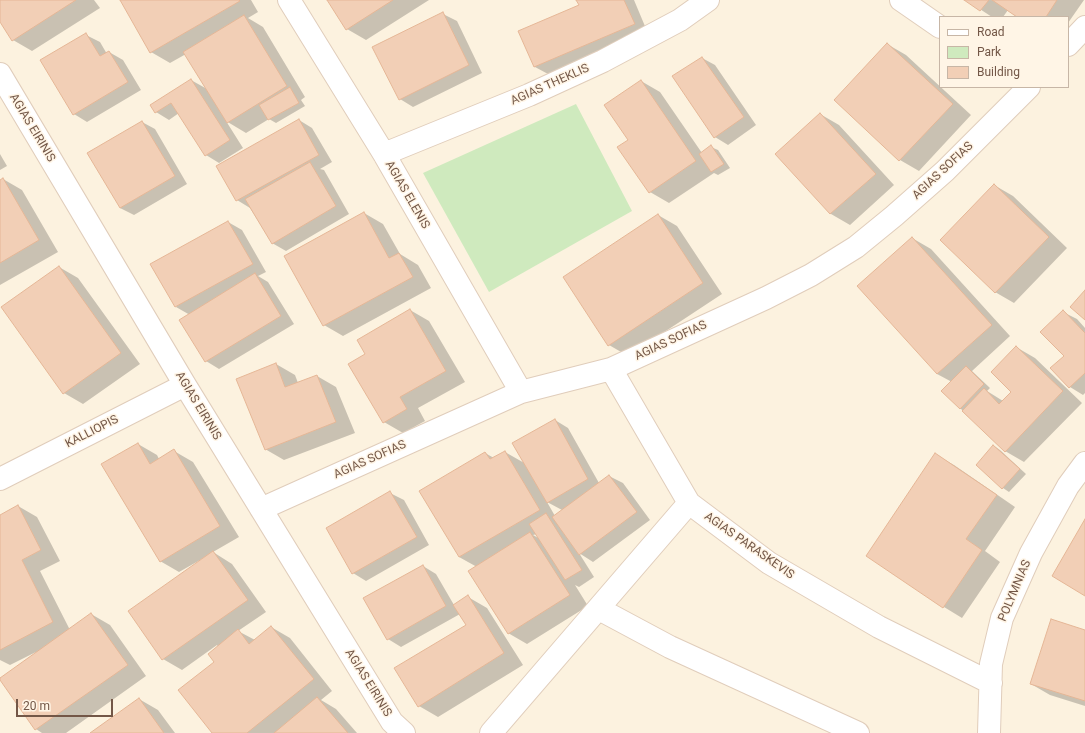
<!DOCTYPE html>
<html>
<head>
<meta charset="utf-8">
<style>
  body { margin:0 }
  #map { position:relative; width:1085px; height:733px; overflow:hidden; background:#fcf2df; font-family:Roboto,sans-serif }
  canvas { display:block }
  .legend { position:absolute; left:939px; top:16px; width:130px; height:72px; box-sizing:border-box; background:#fff5e6; border:1px solid #c7b6a6; margin:0; padding:5px 7px; list-style:none; font-size:12px; color:#735747 }
  .legend li { display:flex; align-items:center; gap:8px; height:20px }
  .legend b { width:20px; border:1px solid #c7b6a6 }
  .scale { position:absolute; left:16px; top:699px; width:97px; height:18px; box-sizing:border-box; border:2px solid #735747; border-top:0; padding-left:5px; font-size:12px; line-height:14px; white-space:nowrap; color:#735747; -webkit-text-stroke:3px #fff5e6; paint-order:stroke }
</style>
</head>
<body>
<div id="map">
<canvas width="1085" height="733"></canvas>
<ul class="legend">
<li><b style="height:5px;background:#fff"></b>Road</li>
<li><b style="height:11px;background:#cfeabe"></b>Park</li>
<li><b style="height:11px;background:#f2cfb6"></b>Building</li>
</ul>
<div class="scale">20 m</div>
</div>
<script>
const context = document.querySelector('canvas').getContext('2d');
context.lineJoin = 'round';
function fill(path, color) {
  context.fillStyle = color;
  context.fill(path, 'evenodd');
}
function shape(rows) {
  const path = new Path2D();
  for (const r of rows) {
    path.moveTo(r[0], r[1]);
    for (let i = 2; i < r.length; i += 2) path.lineTo(r[i], r[i + 1]);
  }
  return path;
}
function trace(path, color, width, dash) {
  context.strokeStyle = color;
  context.lineWidth = width;
  context.lineCap = dash ? 'butt' : 'round';
  context.setLineDash(dash || []);
  context.stroke(path);
}
function drawText(font, color, halo, rows, align = 'center') {
  context.font = font + ' Roboto,sans-serif';
  context.lineWidth = 3;
  context.setLineDash([]);
  context.textBaseline = 'middle';
  context.strokeStyle = halo;
  context.fillStyle = color;
  for (const [text, x, y, turn = 0] of rows) {
    context.save();
    context.translate(x, y);
    context.rotate((+turn || 0) * Math.PI / 180);
    context.textAlign = isNaN(turn) ? turn : align;
    if (halo) context.strokeText(text, 0, 0);
    context.fillText(text, 0, 0);
    context.restore();
  }
}
const green = shape([
  [576,104,632,211,489,292,423,173]
]);
const shadow = shape([
  [0,0,94,0,100,8,32,51,13,40,0,20],
  [121,0,251,0,258,12,248,18,263,27,305,97,301,100,305,106,276,123,269,119,246,133,226,121,243,148,219,163,206,155,179,113,169,120,156,112,191,80,207,89,186,54,170,63,151,52],
  [328,0,429,0,366,40,347,29],
  [577,0,634,0,647,31,548,74,535,67,519,31,580,6],
  [966,0,1084,0,1068,23,1068,17,1019,17,1008,10,1003,17,992,17],
  [443,14,457,21,482,73,413,107,400,99],
  [86,35,100,42,107,54,109,52,123,60,141,90,87,122,74,114],
  [887,44,906,55,971,115,919,171,900,160],
  [702,58,715,65,756,125,728,145,715,137],
  [641,81,660,92,702,153,711,147,718,150,730,168,718,175,714,173,669,203,650,192,629,141],
  [820,114,839,125,894,185,850,225,831,214,777,154],
  [299,120,312,128,332,162,320,169,324,170,349,214,286,251,272,243,250,208,237,200,218,166],
  [142,122,155,129,187,184,134,215,120,208],
  [0,154,7,166,0,170],
  [3,179,22,190,58,252,0,285,0,181],
  [994,185,1013,196,1067,248,1014,303,995,292],
  [364,213,383,224,400,254,418,265,431,288,343,336,324,325],
  [658,215,677,226,722,294,628,356,609,345],
  [228,222,242,230,266,272,258,276,268,282,294,324,219,369,206,361,181,320,190,315,176,307],
  [912,238,931,249,1010,336,972,371,990,388,987,391,1003,401,1012,392,1016,347,1035,358,1082,403,1024,462,1005,451,960,408,952,382,937,374],
  [59,267,78,278,140,364,83,404,64,393,3,307],
  [410,310,429,321,465,382,418,408,425,421,403,433,384,422,366,355],
  [1063,312,1077,319,1085,328,1085,393,1083,395,1070,387,1052,368,1065,356],
  [276,364,295,375,298,383,317,376,336,387,355,433,284,460,265,449],
  [555,420,568,428,599,483,609,476,623,483,650,520,593,562,579,553,594,577,579,587,575,585,588,606,527,644,508,633,477,567,459,557,485,453,494,458,505,452,526,464],
  [547,502,562,510,555,516],
  [537,534,540,539,533,535],
  [138,444,157,455,159,459,174,451,193,462,239,537,213,552,232,564,266,612,238,631,255,640,271,627,290,638,332,691,321,700,336,709,357,733,214,733,216,662,218,647,217,645,182,670,163,659,203,560,202,559,179,572,160,561],
  [994,446,1000,450,1026,474,1009,492,1003,488,977,465],
  [936,455,954,465,1015,507,985,551,1000,562,962,618,944,607],
  [390,493,404,500,429,545,366,581,353,573],
  [18,506,37,517,60,561,40,571,70,630,91,614,110,625,146,676,66,733,42,733,36,729,0,679,37,653,36,652,10,665,0,660,0,516],
  [423,566,436,574,454,605,468,597,487,608,523,665,438,717,419,706,467,625,460,614,401,647,388,639],
  [1085,631,1085,706,1050,695,1031,684],
  [139,699,158,710,175,733,92,733]
]);
const building = shape([
  [0,0,76,0,12,41,0,22,0,0],
  [120,0,239,0,240,1,150,53,120,0],
  [327,0,393,0,346,30,327,0],
  [576,0,624,0,635,24,534,67,518,31,579,5,576,0],
  [964,0,989,0,980,11,964,0],
  [992,0,1057,0,1046,17,1017,17,992,0],
  [443,12,469,65,399,100,372,47,443,12],
  [244,15,287,86,227,123,183,52,244,15],
  [86,33,100,56,109,51,128,82,73,115,40,60,86,33],
  [887,43,953,104,899,161,834,100,887,43],
  [702,57,744,117,714,138,672,76,702,57],
  [191,79,230,140,205,156,171,103,155,113,150,105,191,79],
  [641,80,696,161,649,193,617,147,628,140,604,105,641,80],
  [290,87,299,103,268,120,259,105,290,87],
  [820,113,876,174,830,214,775,154,820,113],
  [299,119,319,155,236,201,216,166,299,119],
  [142,121,175,176,120,208,87,153,142,121],
  [711,145,724,164,711,172,699,154,711,145],
  [310,162,336,206,272,244,245,199,310,162],
  [3,178,39,240,0,263,0,180,3,178],
  [994,184,1049,237,995,293,940,240,994,184],
  [364,212,389,258,399,253,413,277,323,326,284,256,364,212],
  [658,214,703,283,608,346,563,277,658,214],
  [228,221,253,264,175,307,150,264,228,221],
  [912,237,992,325,937,374,857,286,912,237],
  [59,266,121,353,63,394,1,307,59,266],
  [255,273,281,316,205,362,179,320,255,273],
  [1085,290,1085,320,1070,307,1085,290],
  [410,309,446,371,400,397,407,409,383,423,348,364,365,354,357,340,410,309],
  [1063,310,1085,333,1085,373,1069,388,1050,368,1064,356,1040,332,1063,310],
  [1016,346,1063,391,1005,452,962,411,984,388,999,404,1011,392,991,372,1016,346],
  [276,363,285,387,317,375,336,422,265,450,236,379,276,363],
  [966,366,984,384,960,409,941,391,966,366],
  [555,419,588,479,547,503,512,443,555,419],
  [138,443,150,464,174,449,220,526,160,562,101,464,138,443],
  [993,445,1020,469,1002,489,976,465,993,445],
  [505,451,540,510,459,557,419,491,485,452,490,459,505,451],
  [935,453,997,495,966,539,982,550,943,608,866,556,935,453],
  [609,475,637,512,579,555,552,517,609,475],
  [390,491,417,537,352,574,326,528,390,491],
  [18,505,41,550,22,560,53,622,0,650,0,515,18,505],
  [546,513,582,570,565,580,529,524,546,513],
  [1085,519,1085,596,1052,576,1085,519],
  [530,532,570,595,508,634,468,571,530,532],
  [213,551,248,600,162,660,128,611,213,551],
  [423,565,446,606,387,640,363,598,423,565],
  [468,595,504,653,418,707,394,668,466,625,453,605,468,595],
  [91,613,128,665,35,730,0,680,0,678,91,613],
  [1051,619,1085,630,1085,701,1030,684,1051,619],
  [271,626,314,679,247,733,212,733,178,690,214,662,208,654,238,629,249,644,271,626],
  [317,697,348,733,274,733,317,697],
  [139,698,164,733,90,733,139,698]
]);
const minor = shape([
  [289,0,384,154,521,392],
  [901,0,940,27],
  [1068,45,1085,27],
  [0,74,185,385,392,722,404,733],
  [384,154,529,95,603,61,680,20,708,0],
  [611,369,689,503,769,563,879,627,991,683],
  [0,479,185,385],
  [261,509,521,392,611,369,766,298,811,275,856,247,894,216,945,171,1029,87],
  [599,609,670,647,858,733],
  [491,733,689,503],
  [989,733,991,664,1002,618,1031,553,1068,486,1085,463]
]);
const streetNames = [
  ["AGIAS THEKLIS",550,85,-24],
  ["AGIAS EIRINIS",32,128,59],
  ["AGIAS SOFIAS",943,171,-43],
  ["AGIAS ELENIS",407,195,60],
  ["AGIAS SOFIAS",671,341,-25],
  ["AGIAS EIRINIS",198,406,59],
  ["KALLIOPIS",92,432,-27],
  ["AGIAS SOFIAS",370,460,-24],
  ["AGIAS PARASKEVIS",749,546,35],
  ["POLYMNIAS",1015,591,-67],
  ["AGIAS EIRINIS",368,683,58]
];
fill(green, '#cfeabe');
fill(shadow, '#0003');
fill(building, '#f2cfb6');
trace(building, '#e5b696', 1);
trace(minor, '#e0cdbb', 24);
trace(minor, '#fff', 22);
drawText('12px', '#735747', '#fff5e6', streetNames);
</script>
</body>
</html>
